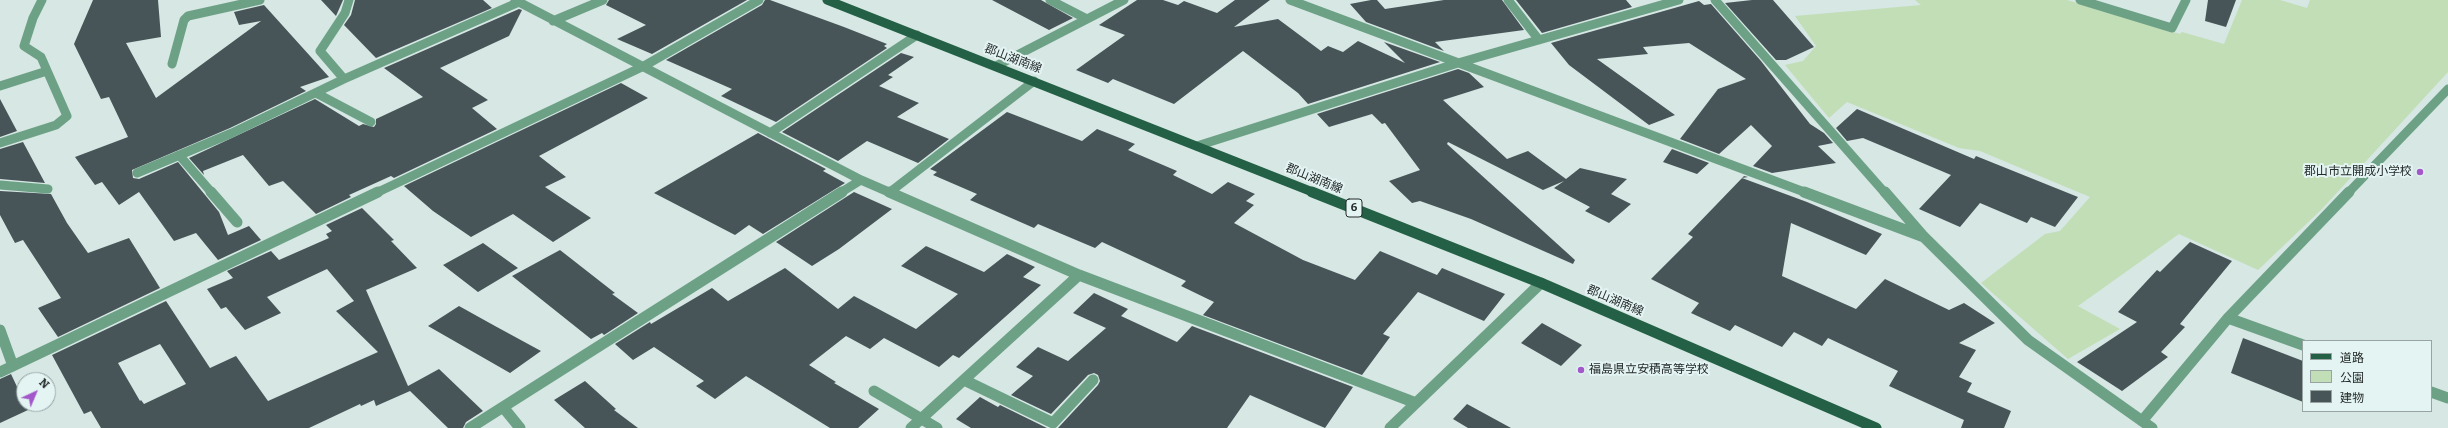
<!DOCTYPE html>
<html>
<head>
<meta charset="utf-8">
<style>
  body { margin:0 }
  #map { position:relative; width:2448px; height:428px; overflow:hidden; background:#d6e7e4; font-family:Bitter,"Noto Sans JP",serif }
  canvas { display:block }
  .legend { position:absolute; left:2302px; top:340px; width:130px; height:72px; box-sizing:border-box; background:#e3f4f2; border:1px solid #97a4a2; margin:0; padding:5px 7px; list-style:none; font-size:12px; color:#252b2a }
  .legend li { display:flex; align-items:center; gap:8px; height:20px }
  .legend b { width:20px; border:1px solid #97a4a2 }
  .north { position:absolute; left:16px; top:372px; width:40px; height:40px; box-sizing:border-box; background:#e3f4f2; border:1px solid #97a4a2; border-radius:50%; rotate:44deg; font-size:11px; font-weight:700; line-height:16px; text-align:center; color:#252b2a }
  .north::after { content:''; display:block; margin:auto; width:14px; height:18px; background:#a258ca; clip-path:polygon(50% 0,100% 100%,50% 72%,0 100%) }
</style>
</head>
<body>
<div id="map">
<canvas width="2448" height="428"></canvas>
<ul class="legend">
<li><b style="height:5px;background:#236045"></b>道路</li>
<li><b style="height:11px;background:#c2deb6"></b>公園</li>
<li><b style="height:11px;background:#475558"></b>建物</li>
</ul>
<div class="north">N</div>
</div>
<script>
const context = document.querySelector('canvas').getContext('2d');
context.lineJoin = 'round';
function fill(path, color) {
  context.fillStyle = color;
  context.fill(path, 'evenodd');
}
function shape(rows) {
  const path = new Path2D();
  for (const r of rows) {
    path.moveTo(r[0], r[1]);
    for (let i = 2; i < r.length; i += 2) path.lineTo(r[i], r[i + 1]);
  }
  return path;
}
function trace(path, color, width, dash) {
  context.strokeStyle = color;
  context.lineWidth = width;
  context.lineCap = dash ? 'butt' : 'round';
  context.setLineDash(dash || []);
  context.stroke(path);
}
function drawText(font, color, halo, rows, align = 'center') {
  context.font = font + ' Bitter,"Noto Sans JP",serif';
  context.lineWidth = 4;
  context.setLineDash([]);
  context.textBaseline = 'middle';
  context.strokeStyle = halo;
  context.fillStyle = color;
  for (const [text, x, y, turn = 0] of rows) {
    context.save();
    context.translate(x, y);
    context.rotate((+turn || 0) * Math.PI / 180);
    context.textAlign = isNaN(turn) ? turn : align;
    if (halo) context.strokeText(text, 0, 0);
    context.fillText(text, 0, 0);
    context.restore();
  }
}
const green = shape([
  [1915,0,2067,0,2180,34,2182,32,2224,44,2242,0,2280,0,2307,8,2310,0,2448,0,2448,72,2322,209,2258,270,2179,234,2078,306,2120,329,2068,359,1981,283,2045,234,2060,231,2090,197,1980,151,1959,148,1847,102,1829,118,1785,65,1803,61,1816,46,1795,16,1921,5]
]);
const building = shape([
  [93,0,158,0,161,37,126,43,156,98,261,21,239,25,234,12,264,5,329,77,300,87,306,91,230,128,132,170,133,178,139,179,178,162,219,212,228,235,249,226,261,240,218,260,196,233,174,241,139,192,119,205,102,182,95,185,75,157,128,137,109,97,101,99,74,44],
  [321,0,343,0,336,16],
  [355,0,483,0,492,8,376,58,344,25,351,15],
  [609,0,747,0,652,54,617,39,646,25,606,5],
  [765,0,770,0,844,27,887,44,884,46,887,48,776,122,721,96,732,89,666,60,762,5],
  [992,0,1041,0,1073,18,1049,30],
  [1137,0,1163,0,1178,5,1184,1,1217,13,1235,0,1270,0,1234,27,1278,19,1321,51,1328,46,1343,52,1358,41,1405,63,1384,42,1440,62,1308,104,1298,93,1243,51,1174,104,1113,79,1108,83,1076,70,1125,35,1099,25],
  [1371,0,1377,0,1385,9,1444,0,1502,0,1524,30,1435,42,1444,51,1366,22,1350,4],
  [1516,0,1626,0,1632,7,1542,33],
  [1752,0,1773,0,1814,47,1786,60,1776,60,1725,3],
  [2208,0,2236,0,2226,27,2205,21],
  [1699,1,1704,5,1711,4,1761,61,1810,124,1824,133,1833,143,1818,146,1836,163,1772,173,1753,166,1772,146,1751,125,1719,154,1680,139,1718,89,1746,79,1689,43,1643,47,1648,54,1597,59,1675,115,1649,125,1569,65,1551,43],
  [519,9,522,10,509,36,440,68,488,100,472,108,497,129,394,178,391,176,349,195,351,197,316,214,283,181,269,186,243,155,203,171,204,175,189,158,315,99,359,126,363,124,374,127,376,124,376,119,423,97,384,68],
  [901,53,914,57,888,75,893,77,879,86,919,103,897,117,949,139,918,163,867,141,838,161,782,132],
  [1458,69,1469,73,1484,87,1443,100,1507,159,1528,151,1566,179,1580,168,1627,179,1611,194,1631,204,1609,223,1585,211,1590,207,1554,188,1564,181,1543,190,1448,142,1447,144,1575,260,1573,264,1471,219,1420,201,1412,203,1389,181,1420,170,1385,123,1382,124,1372,114,1329,127,1317,114],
  [621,83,648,98,539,156,566,177,545,187,591,218,553,242,513,214,471,237,433,211,404,186],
  [0,99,17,131,0,137],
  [1857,109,1974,159,1976,156,2078,197,2055,227,2031,217,2027,223,1980,203,1960,227,1919,209,1951,175,1863,138,1847,141,1836,128],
  [1007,112,1082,141,1097,129,1135,144,1128,150,1177,171,1173,175,1212,194,1228,182,1255,194,1246,201,1254,205,1234,223,1303,260,1355,280,1380,251,1437,275,1442,268,1505,294,1484,321,1418,292,1383,334,1390,337,1362,375,1203,315,1214,302,1181,286,1186,281,1102,242,1095,248,1038,224,1034,228,970,200,977,194,933,175,937,172,930,169],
  [758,133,826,169,823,171,845,183,763,234,749,225,735,235,654,193],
  [23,142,45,183,0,179,0,149],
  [1672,149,1709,163,1697,174,1663,162],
  [1744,176,1748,177,1742,178,1807,202,1882,234,1866,255,1791,223,1782,276,1856,309,1885,279,1949,310,1964,303,1995,323,1959,343,1976,350,1959,377,1972,383,1967,392,2011,411,2004,428,1961,428,1964,420,1889,386,1898,371,1828,338,1822,346,1794,332,1782,347,1735,325,1730,331,1691,313,1699,303,1651,279,1693,237,1688,234],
  [0,191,51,194,67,223,88,253,129,238,160,288,58,337,38,308,61,298,23,240,15,243,0,215],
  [854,192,892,209,839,249,812,266,776,242],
  [362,208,394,240,391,241,417,268,366,290,408,386,439,369,483,411,466,422,463,428,448,428,410,391,376,406,374,400,361,406,360,404,309,428,101,428,91,411,84,414,52,355,166,301,210,368,236,356,268,401,378,352,336,311,354,301,327,269,267,297,281,313,245,330,226,307,221,309,207,289,233,278,227,271,271,251,279,260,329,238,326,234,332,231,326,225],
  [160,344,186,384,144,404,141,400,140,401,118,363],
  [2190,242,2232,261,2180,324,2185,327,2161,352,2168,357,2122,391,2077,362,2137,322,2118,312,2157,270,2160,272],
  [483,243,518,268,478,292,443,265],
  [926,246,984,272,1007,254,1035,267,1023,277,1041,285,959,358,953,355,939,367,884,338,870,349,846,336,809,365,836,382,834,383,879,409,858,428,830,428,746,376,715,399,696,386,704,381,654,347,633,360,615,344,650,322,651,324,712,288,728,301,785,268,838,309,854,296,916,329,958,294,901,266],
  [560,250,615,293,612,294,638,313,604,335,602,333,591,339,512,276],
  [1094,293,1128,309,1121,316,1177,342,1192,326,1353,387,1325,428,1250,395,1227,428,1058,428,1098,385,1100,381,1098,375,1094,373,1088,375,1051,414,1011,395,1033,376,1016,367,1038,347,1068,361,1106,328,1073,313],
  [459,306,495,326,541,351,510,373,428,326],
  [1542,323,1582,345,1561,366,1521,343],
  [2243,338,2303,361,2303,402,2231,373],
  [11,374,28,410,0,423,0,379],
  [585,381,616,409,614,410,638,428,585,428,554,400],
  [980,397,998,407,1000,405,1047,428,971,428,956,419],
  [1467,404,1511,428,1468,428,1453,419]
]);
const minorFar1 = shape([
  [515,0,861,180,891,193],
  [1050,0,1087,19],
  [1290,0,1807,193],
  [1508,0,1539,40],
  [1715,0,1885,193],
  [2080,0,2172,28,2186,0],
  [553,21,603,0],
  [172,64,184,20,188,16,260,0],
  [996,66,1124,0],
  [344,79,320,51,345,13,349,0],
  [0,86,47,71],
  [316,93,371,122],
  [770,133,917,35],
  [0,143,56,125,67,116,41,57,24,46,33,18,42,0],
  [1197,146,1458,63,1679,0],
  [179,155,212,193],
  [137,173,232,133,344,79,517,3],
  [0,185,48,189],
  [890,192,1034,81],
  [376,193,644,66,759,0],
  [840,193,861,180],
  [2348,193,2448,89]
]);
const minor = shape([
  [211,192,237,222],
  [889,192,1079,275,1416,403],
  [1804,192,1924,237],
  [1885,192,1924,237,2028,340,2152,428],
  [2228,318,2303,345],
  [0,330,13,366],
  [0,372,378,192],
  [964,380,1053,423,1093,380],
  [874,391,937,428],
  [2431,392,2448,398],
  [503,407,520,428],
  [2142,421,2228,318,2349,192],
  [470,428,842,192],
  [911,428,1079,275],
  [1390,428,1541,283]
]);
const majorFar1 = shape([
  [827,0,1315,193]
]);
const major = shape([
  [1312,192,1541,283,1876,428]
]);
const markers = [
  [2420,172,4,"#a258ca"],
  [1581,370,4,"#a258ca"]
];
const shields = [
  [1354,208,16]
];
const shieldNames = [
  ["6",1354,208]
];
const streetNames = [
  ["郡山湖南線",1013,59,21],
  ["郡山湖南線",1314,179,22],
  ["郡山湖南線",1615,301,23]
];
const poiNames = [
  ["郡山市立開成小学校",2412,172],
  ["福島県立安積高等学校",1589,370,"left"]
];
fill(green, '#c2deb6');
fill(building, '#475558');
trace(minorFar1, '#6da186', 9);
trace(minor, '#6da186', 11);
trace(majorFar1, '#236045', 9);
trace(major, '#236045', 11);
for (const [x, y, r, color] of markers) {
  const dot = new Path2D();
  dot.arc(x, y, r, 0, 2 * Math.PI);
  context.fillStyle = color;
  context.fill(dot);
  trace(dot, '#e3f4f2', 1.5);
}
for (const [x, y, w] of shields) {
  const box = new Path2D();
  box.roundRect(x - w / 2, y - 9, w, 18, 3);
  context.fillStyle = '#e3f4f2';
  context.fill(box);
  trace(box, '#252b2a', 1);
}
drawText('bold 11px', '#252b2a', null, shieldNames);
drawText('12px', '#252b2a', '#e3f4f2', streetNames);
drawText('12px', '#252b2a', '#e3f4f2', poiNames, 'right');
</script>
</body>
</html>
